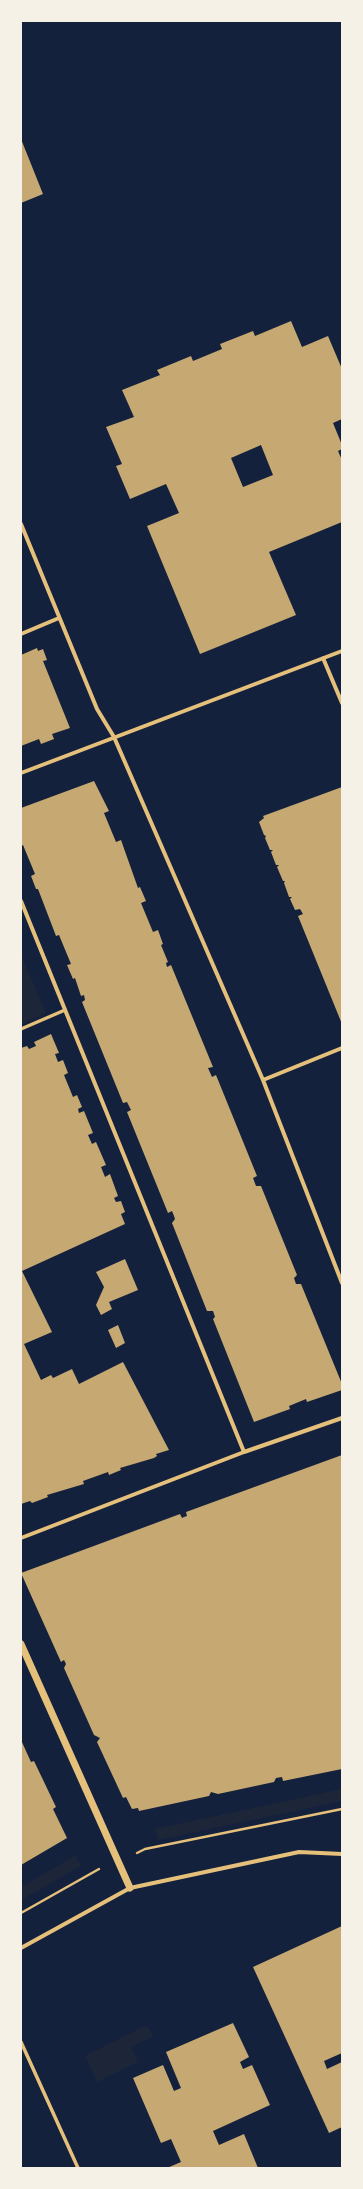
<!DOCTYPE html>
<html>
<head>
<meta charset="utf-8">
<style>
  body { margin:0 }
  #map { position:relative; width:363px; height:2189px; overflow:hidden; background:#14213d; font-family:Jost,sans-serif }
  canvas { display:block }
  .frame { position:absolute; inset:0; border:22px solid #f6f1e7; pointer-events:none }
</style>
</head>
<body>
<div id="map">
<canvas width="363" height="2189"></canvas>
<div class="frame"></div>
</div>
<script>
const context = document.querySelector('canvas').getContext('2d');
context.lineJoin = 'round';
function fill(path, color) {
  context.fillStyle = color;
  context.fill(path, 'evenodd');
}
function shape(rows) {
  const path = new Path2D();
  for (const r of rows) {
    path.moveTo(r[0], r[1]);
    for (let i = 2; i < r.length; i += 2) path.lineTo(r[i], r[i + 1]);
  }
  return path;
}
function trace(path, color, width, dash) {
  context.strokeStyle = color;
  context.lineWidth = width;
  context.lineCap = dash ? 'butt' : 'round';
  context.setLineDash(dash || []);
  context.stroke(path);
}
const green = shape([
  [21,954,46,1013,21,1024],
  [342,1789,342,1801,158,1840,155,1829],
  [76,1855,81,1866,21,1900,21,1887],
  [147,2025,153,2036,131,2047,138,2062,97,2082,85,2056]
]);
const building = shape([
  [21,139,43,194,21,203],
  [291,321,302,347,328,336,342,369,342,419,333,423,342,445,342,449,338,451,342,460,342,522,269,552,296,615,200,654,147,526,179,513,166,484,130,499,116,466,122,464,106,427,134,417,122,390,160,375,157,370,191,356,193,361,222,349,220,344,253,331,255,336],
  [261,445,273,475,243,487,231,458],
  [37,648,38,651,43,649,47,660,43,661,70,728,52,734,54,739,41,744,39,739,21,746,21,655],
  [94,781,109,811,104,813,116,842,121,840,138,888,140,887,146,901,141,903,153,932,158,930,163,944,161,945,168,962,166,963,167,967,171,965,213,1067,208,1068,212,1077,216,1075,257,1176,253,1178,256,1186,261,1186,297,1275,294,1278,296,1284,301,1284,342,1384,342,1390,307,1402,306,1399,289,1406,290,1409,254,1422,213,1319,215,1317,213,1311,207,1311,172,1223,175,1219,174,1216,172,1211,168,1213,127,1112,131,1110,127,1102,123,1103,82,1002,85,1000,84,995,81,996,75,978,73,979,67,965,71,964,59,935,56,936,38,889,36,889,31,876,35,874,23,845,21,846,21,808],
  [342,787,342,1024,298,916,303,914,300,909,295,910,290,899,292,897,289,897,284,883,285,881,283,881,277,867,279,865,276,865,271,852,273,850,270,850,265,838,266,836,264,835,259,822,264,818,263,816],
  [51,1034,59,1053,55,1054,58,1062,63,1060,68,1073,64,1075,73,1097,77,1095,82,1107,78,1109,79,1113,84,1111,93,1133,88,1135,92,1144,96,1142,106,1165,101,1167,105,1177,110,1174,118,1196,114,1198,116,1202,121,1201,125,1212,121,1214,125,1224,22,1271,52,1332,24,1344,41,1380,51,1375,53,1378,72,1369,79,1384,123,1362,169,1450,156,1454,157,1456,154,1458,120,1468,121,1470,109,1475,108,1472,83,1481,84,1484,47,1495,48,1497,32,1503,30,1501,21,1504,21,1048,27,1046,29,1049,36,1046,34,1042],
  [125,1259,138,1290,109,1302,112,1309,101,1315,96,1305,104,1287,96,1272],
  [118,1325,125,1343,116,1348,108,1330],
  [342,1455,342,1769,283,1781,282,1777,276,1778,274,1782,218,1794,211,1792,209,1796,139,1811,138,1808,132,1809,126,1797,123,1798,97,1742,100,1738,94,1735,64,1668,66,1664,64,1660,61,1662,21,1573,180,1514,182,1518,184,1517,187,1516,186,1512],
  [21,1740,31,1762,34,1761,56,1807,53,1809,67,1838,21,1865],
  [342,1926,342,2053,324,2061,327,2069,342,2062,342,2127,329,2133,253,1967],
  [233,2023,249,2057,240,2062,243,2069,252,2065,270,2105,213,2131,219,2145,244,2134,258,2168,167,2168,181,2162,171,2139,161,2143,133,2078,163,2065,174,2091,181,2088,166,2052]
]);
const path = shape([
  [137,1853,145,1849,342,1809],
  [21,1913,99,1869]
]);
const pedestrian = shape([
  [21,1029,65,1010],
  [21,2042,78,2168]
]);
const minor = shape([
  [21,524,97,709,114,737,263,1080,342,1283],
  [21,634,59,618],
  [323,658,342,703],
  [21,773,342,651],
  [21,901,244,1452],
  [263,1080,342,1048],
  [21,1538,244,1452,342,1418],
  [21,1948,130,1888,299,1852,342,1854]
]);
const tertiary = shape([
  [21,1644,130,1888]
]);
fill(green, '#1d2539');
fill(building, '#c6a872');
trace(path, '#e5c07b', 2.5);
trace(pedestrian, '#e5c07b', 3.5);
trace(minor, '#e5c07b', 4);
trace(tertiary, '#e5c07b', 7);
</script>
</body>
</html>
